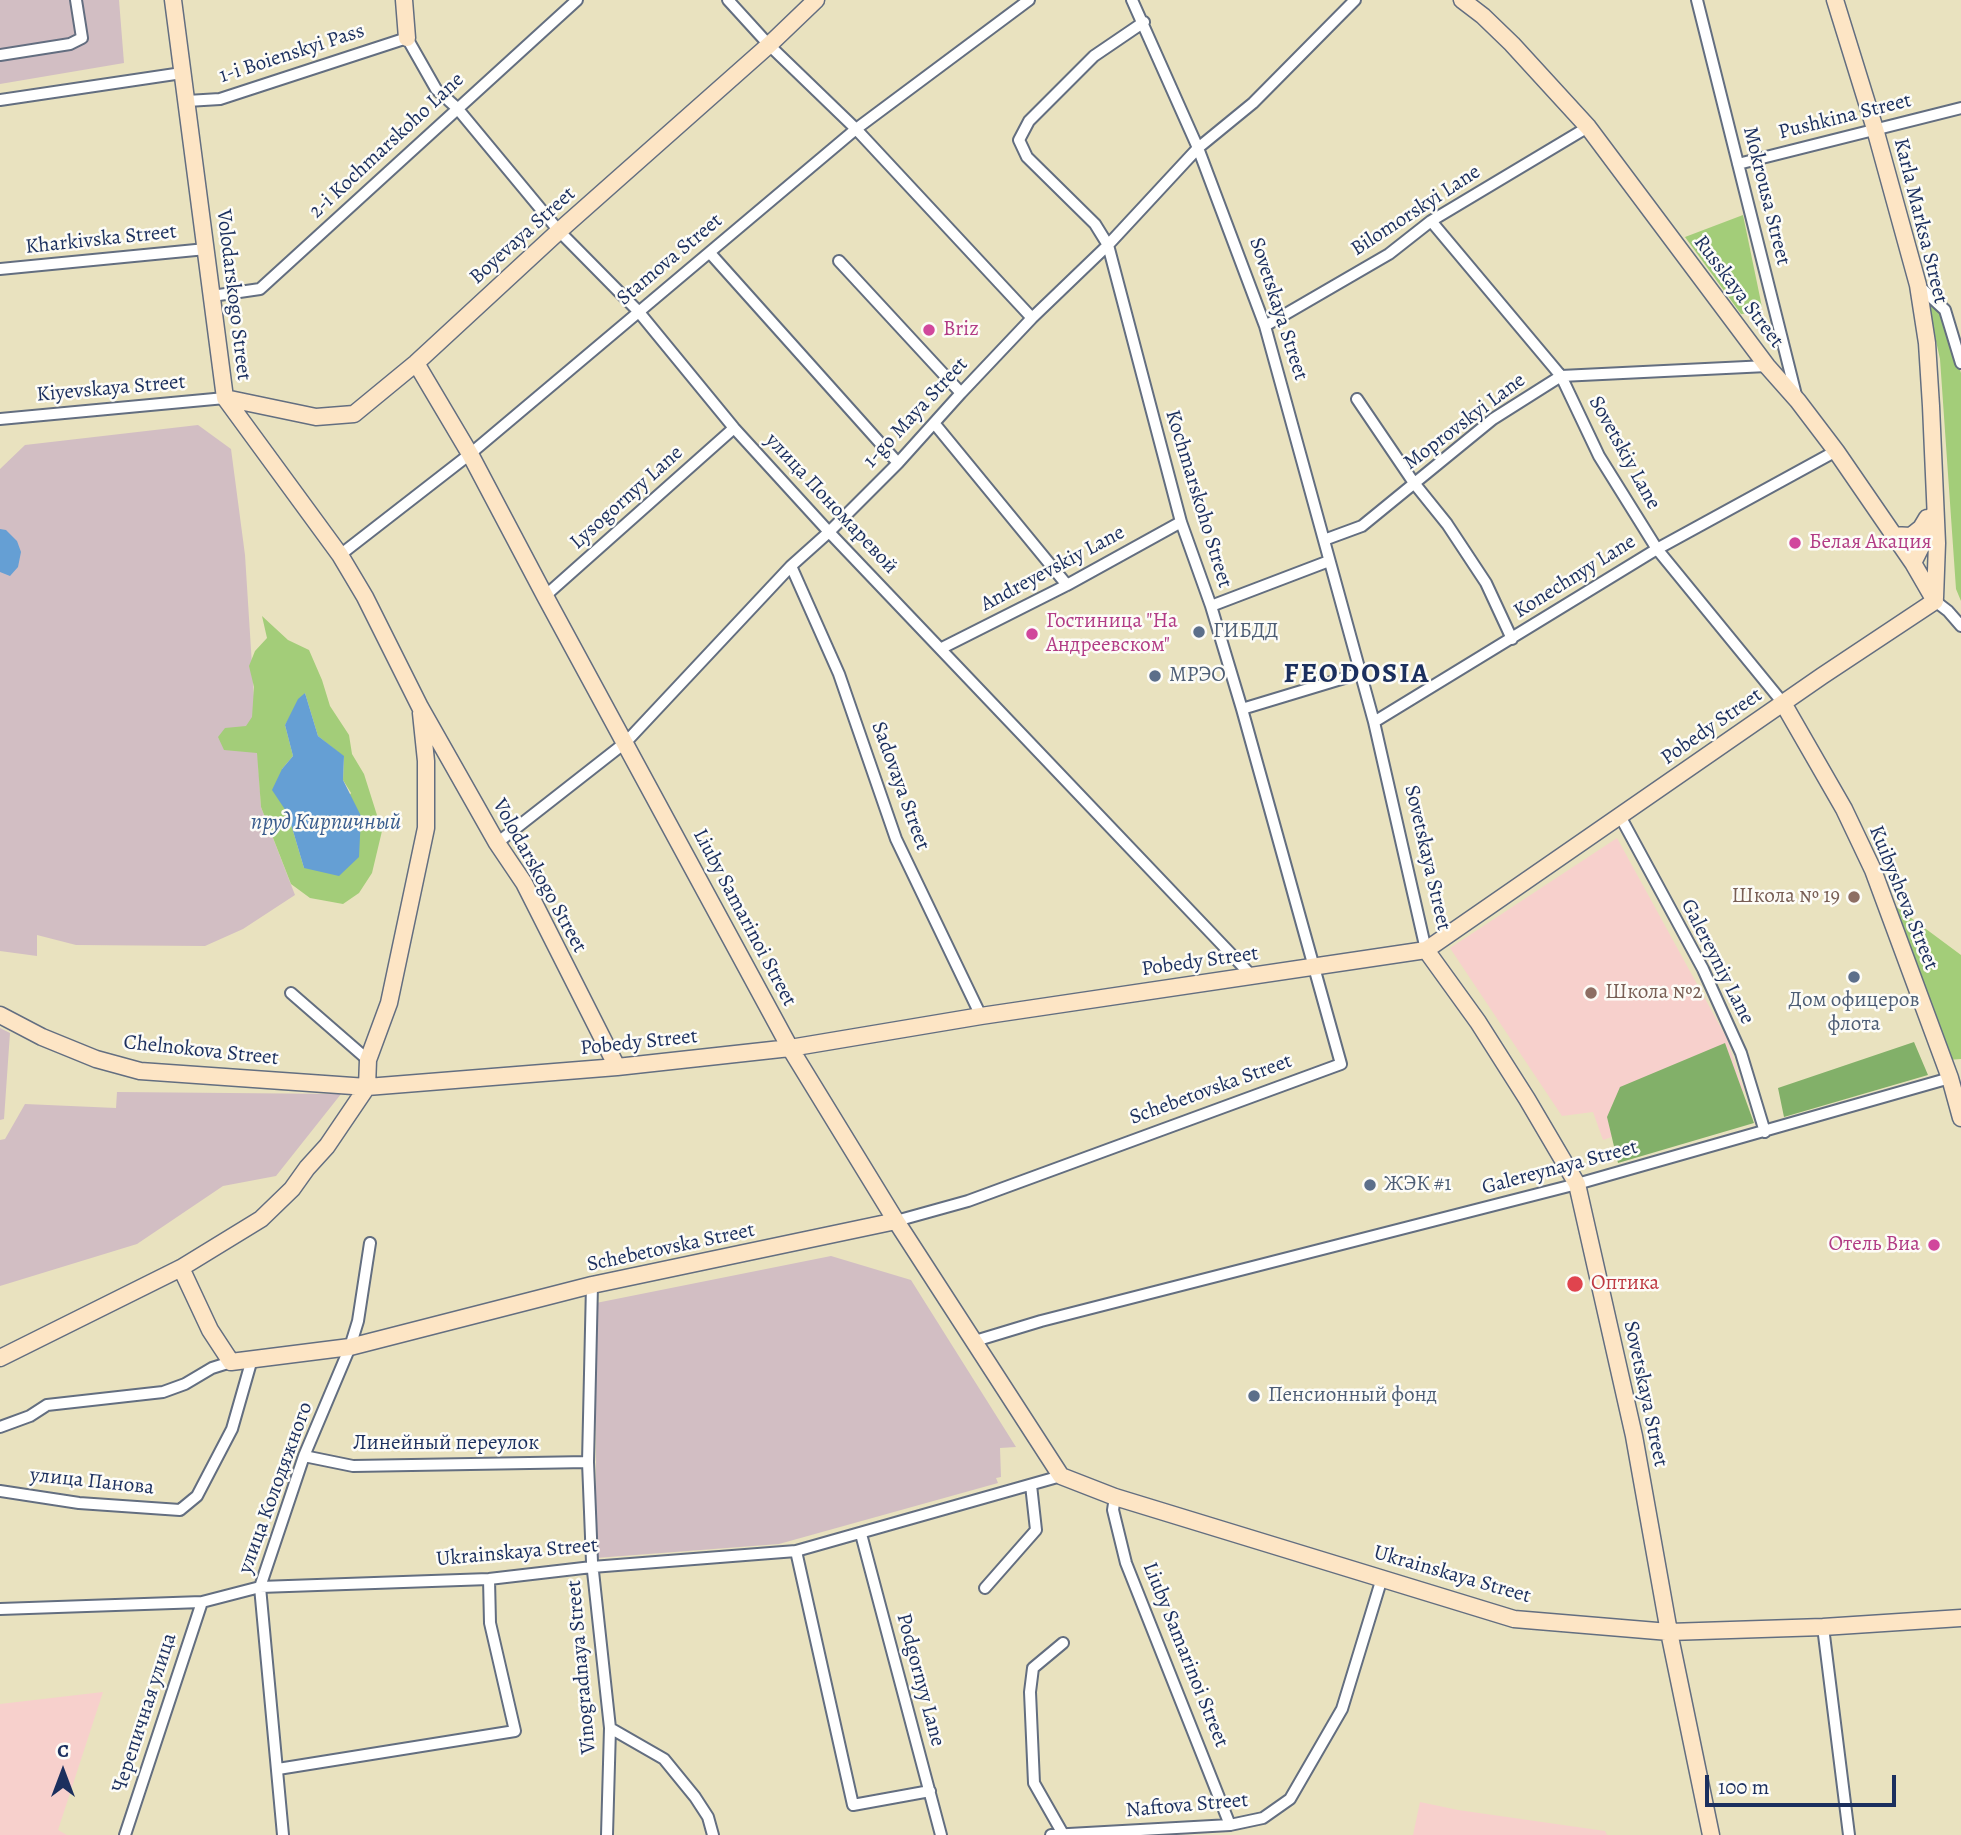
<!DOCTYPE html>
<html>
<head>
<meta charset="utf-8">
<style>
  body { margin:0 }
  #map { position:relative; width:1961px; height:1835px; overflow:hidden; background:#e9e2bf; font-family:Alegreya,serif }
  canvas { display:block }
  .north { position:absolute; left:28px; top:1737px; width:70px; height:70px; -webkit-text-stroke:5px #fdfcf7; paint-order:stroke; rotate:0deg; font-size:19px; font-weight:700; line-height:28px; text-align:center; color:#1b2f5e }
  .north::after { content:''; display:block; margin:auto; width:24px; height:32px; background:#1b2f5e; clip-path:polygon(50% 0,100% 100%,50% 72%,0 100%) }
  .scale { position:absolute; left:1705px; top:1775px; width:191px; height:32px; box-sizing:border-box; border:4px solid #1b2f5e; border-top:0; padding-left:9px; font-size:21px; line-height:24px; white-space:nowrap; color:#1b2f5e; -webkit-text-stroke:5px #fdfcf7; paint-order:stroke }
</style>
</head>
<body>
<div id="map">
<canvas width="1961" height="1835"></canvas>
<div class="north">С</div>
<div class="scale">100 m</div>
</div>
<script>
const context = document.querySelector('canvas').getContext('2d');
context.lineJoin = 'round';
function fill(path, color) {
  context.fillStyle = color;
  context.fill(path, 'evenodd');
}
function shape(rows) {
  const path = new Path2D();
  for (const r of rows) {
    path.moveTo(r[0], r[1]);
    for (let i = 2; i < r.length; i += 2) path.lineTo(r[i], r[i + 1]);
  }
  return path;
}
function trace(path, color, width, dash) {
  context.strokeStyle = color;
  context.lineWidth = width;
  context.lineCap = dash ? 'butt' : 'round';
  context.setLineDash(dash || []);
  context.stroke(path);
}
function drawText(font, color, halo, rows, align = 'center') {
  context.font = font + ' Alegreya,serif';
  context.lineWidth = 5;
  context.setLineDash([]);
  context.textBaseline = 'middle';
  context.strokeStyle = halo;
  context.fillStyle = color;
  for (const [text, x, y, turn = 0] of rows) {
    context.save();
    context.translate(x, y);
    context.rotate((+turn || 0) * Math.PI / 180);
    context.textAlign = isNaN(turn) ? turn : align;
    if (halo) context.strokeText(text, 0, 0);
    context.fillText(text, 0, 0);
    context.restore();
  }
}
const built = shape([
  [1617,838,1726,1037,1744,1091,1603,1140,1593,1112,1562,1116,1450,948],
  [103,1692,58,1830,67,1835,0,1835,0,1704],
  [1420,1802,1458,1810,1605,1831,1607,1835,1413,1835]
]);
const industrial = shape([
  [0,0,119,0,124,63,0,84],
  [198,425,231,449,245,555,261,807,295,895,243,929,205,946,76,945,37,935,37,956,0,951,0,469,25,445],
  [0,1028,10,1033,4,1119,0,1120],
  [117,1092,341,1094,276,1176,223,1186,137,1244,0,1286,0,1140,5,1139,25,1104,116,1108],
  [831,1256,911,1280,1016,1447,1000,1448,1001,1477,996,1478,998,1483,779,1544,596,1558,596,1303]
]);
const green = shape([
  [1743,215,1762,307,1756,313,1741,314,1685,237],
  [1928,305,1940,309,1961,373,1961,601,1956,589,1940,359],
  [262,616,288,640,309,650,322,680,330,706,349,735,352,754,364,774,382,831,372,873,359,893,343,904,310,898,291,884,261,807,257,753,224,750,218,737,225,728,246,726,252,717,254,687,249,666,255,651,267,638],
  [305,693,318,736,344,757,343,780,351,793,304,868,288,814,282,769,293,756,285,725],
  [1895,906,1961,955,1961,1059,1947,1060]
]);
const forest = shape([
  [1914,1042,1928,1075,1784,1117,1778,1088],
  [1725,1043,1754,1123,1618,1163,1607,1117,1620,1087]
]);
const water = shape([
  [0,529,6,530,17,541,21,552,18,567,10,576,0,572],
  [305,693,318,736,344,756,343,780,361,816,359,857,339,876,304,868,288,814,272,790,282,769,293,756,285,725,298,699]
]);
const street = shape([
  [728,0,769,45,856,129,1032,318],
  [1132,0,1198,148,1265,326,1374,722,1426,950],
  [1697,0,1796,395],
  [0,55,70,44,82,38,76,0],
  [0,100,182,73],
  [187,101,220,99,407,38,436,89,457,108,559,231,638,311,734,428,829,532,1252,976],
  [1738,164,1961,108],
  [1431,221,1561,376,1599,456,1657,549,1783,703],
  [710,253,898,463],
  [839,261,961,393],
  [0,269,206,249],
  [1918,285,1945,310,1961,363],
  [212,296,260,289,577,0],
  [1265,326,1389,254,1431,221,1588,127],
  [1357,399,1414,483,1447,524,1486,583,1512,639],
  [0,419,225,398],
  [934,423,1067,585],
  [1324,540,1362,526,1493,419,1561,376,1767,366],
  [340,555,470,454,856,129,1029,0],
  [791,566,839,674,896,839,981,1016],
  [545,596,734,428],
  [1935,601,1948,611,1961,626],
  [1211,606,1329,561],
  [942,648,1067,585,1181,522],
  [1242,709,1361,673],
  [1374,722,1657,549,1836,451],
  [1620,816,1703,969,1741,1053,1765,1132],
  [497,843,626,742,791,566,829,532,898,463,961,393,1032,318,1108,245,1198,148,1253,103,1355,0],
  [291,993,368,1060],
  [896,1221,968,1201,1341,1064,1242,709,1211,606,1181,522,1108,245,1095,224,1027,157,1019,140,1029,121,1094,56,1144,22],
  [592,1285,588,1462,592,1562,610,1728,607,1835],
  [975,1341,1041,1321,1577,1184,1950,1078],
  [0,1427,30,1416,47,1405,163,1392,185,1384,212,1368,231,1362],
  [304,1456,353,1466,588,1462],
  [0,1491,79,1503,180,1510,197,1496,232,1429,252,1359],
  [1115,1497,1113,1510,1126,1563,1230,1825],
  [861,1534,941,1835],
  [796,1551,853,1805,930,1791],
  [985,1588,1036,1530,1031,1485],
  [0,1609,202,1602,260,1587,489,1579,592,1567,796,1551,1061,1476],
  [1823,1627,1849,1835],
  [610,1728,664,1759,695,1797,708,1817,713,1835],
  [278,1769,515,1731,490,1623,489,1579],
  [1063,1834,1034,1783,1030,1692,1033,1668,1063,1643],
  [125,1835,202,1602],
  [283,1835,260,1587,304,1456,350,1347,358,1321,370,1243],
  [1051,1835,1230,1825,1263,1818,1290,1799,1342,1709,1382,1578]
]);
const secondary = shape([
  [173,0,225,398,340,555,365,597,420,707,497,843,524,883,617,1067],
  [404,0,407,38],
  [1462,0,1483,16,1512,44,1588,127,1767,366,1798,401,1836,451,1913,563,1935,601],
  [1835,0,1875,129,1918,285,1927,343,1931,406,1937,543,1935,598],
  [416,363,470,454,545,596,790,1048,896,1221,1061,1476,1115,1497,1514,1619,1669,1632,1823,1627,1961,1618],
  [225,398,316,417,354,414,416,363,559,231,769,45,816,0],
  [1892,535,1911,536,1921,528,1927,518],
  [1913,563,1923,543,1932,516],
  [1783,703,1844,809,1873,870,1950,1078,1961,1118],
  [1426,950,1478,1022,1527,1099,1577,1184,1634,1436,1669,1632,1711,1835],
  [0,1015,42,1037,96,1059,140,1071,367,1087,617,1067,790,1048,981,1016,1426,950,1822,676,1935,601],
  [367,1087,368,1060,389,1003,426,828,426,761,421,713],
  [181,1268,210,1330,231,1362,350,1347,592,1285,896,1221],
  [0,1358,181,1268,261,1219,292,1189,307,1168,327,1146,367,1087]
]);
const markers = [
  [929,330,7,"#d1479c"],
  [1795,543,7,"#d1479c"],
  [1199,632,7,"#5c6f8a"],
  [1032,634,7,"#d1479c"],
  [1155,676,7,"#5c6f8a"],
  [1854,897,7,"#8d6e63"],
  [1854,977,7,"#5c6f8a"],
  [1591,993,7,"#8d6e63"],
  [1370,1185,7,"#5c6f8a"],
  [1934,1245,7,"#d1479c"],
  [1575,1284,9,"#e0444e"],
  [1254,1396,7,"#5c6f8a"]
];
const streetNames = [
  ["1-i Boienskyi Pass",292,54,-18],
  ["Pushkina Street",1845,117,-14],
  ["2-i Kochmarskoho Lane",387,146,-43],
  ["Mokrousa Street",1766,196,76],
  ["Bilomorskyi Lane",1416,211,-33],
  ["Karla Marksa Street",1920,221,76],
  ["Boyevaya Street",523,236,-42],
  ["Kharkivska Street",101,240,-6],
  ["Stamova Street",670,260,-40],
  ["Russkaya Street",1738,292,53],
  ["Volodarskogo Street",233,295,83],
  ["Sovetskaya Street",1278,309,72],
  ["Kiyevskaya Street",111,389,-5],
  ["1-go Maya Street",916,413,-47],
  ["Moprovskyi Lane",1465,422,-37],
  ["Sovetskiy Lane",1624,453,61],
  ["Lysogornyy Lane",627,498,-42],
  ["Kochmarskoho Street",1198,499,73],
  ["улица Пономаревой",831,504,47],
  ["Andreyevskiy Lane",1053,569,-28],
  ["Konechnyy Lane",1575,577,-32],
  ["Pobedy Street",1712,727,-35],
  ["Sadovaya Street",900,786,70],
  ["Sovetskaya Street",1427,858,77],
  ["Volodarskogo Street",539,876,61],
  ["Kuibysheva Street",1903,898,68],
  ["Liuby Samarinoi Street",744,918,62],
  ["Pobedy Street",1200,962,-8],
  ["Galereyniy Lane",1717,962,63],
  ["Pobedy Street",639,1043,-6],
  ["Chelnokova Street",201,1051,6],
  ["Schebetovska Street",1211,1090,-20],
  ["Galereynaya Street",1560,1168,-15],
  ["Schebetovska Street",671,1248,-12],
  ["Sovetskaya Street",1645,1394,78],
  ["Линейный переулок",446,1444],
  ["улица Панова",92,1482,6],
  ["улица Колодяжного",276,1488,-70],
  ["Ukrainskaya Street",517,1553,-5],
  ["Ukrainskaya Street",1452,1575,16],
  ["Liuby Samarinoi Street",1185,1655,68],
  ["Vinogradnaya Street",582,1667,-95],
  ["Podgornyy Lane",920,1680,75],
  ["Черепичная улица",145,1713,-72],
  ["Naftova Street",1187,1806,-5]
];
const hotelNames = [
  ["Briz",943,330],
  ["Белая Акация",1809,543],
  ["Гостиница \"На",1046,622],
  ["Андреевском\"",1046,646],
  ["Отель Виа",1920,1245,"right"]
];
const serviceNames = [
  ["ГИБДД",1213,632],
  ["МРЭО",1169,676],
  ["Дом офицеров",1854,1001,"center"],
  ["флота",1854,1025,"center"],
  ["ЖЭК #1",1384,1185],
  ["Пенсионный фонд",1268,1396]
];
const educationNames = [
  ["Школа № 19",1840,897],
  ["Школа №2",1605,993,"left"]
];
const healthNames = [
  ["Оптика",1591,1284]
];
const waterNames = [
  ["пруд Кирпичный",326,823]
];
const districtNames = [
  ["FEODOSIA",1357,675]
];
fill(built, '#f7d0cc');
fill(industrial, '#d2bec3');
fill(green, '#a3cd79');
fill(forest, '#82b069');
fill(water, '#659fd4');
trace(street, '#636e80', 14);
trace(secondary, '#636e80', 19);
trace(street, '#fff', 10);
trace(secondary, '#fde5c5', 16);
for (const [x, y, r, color] of markers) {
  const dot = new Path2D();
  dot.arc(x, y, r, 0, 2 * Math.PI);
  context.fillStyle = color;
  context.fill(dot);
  trace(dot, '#fdfcf7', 2.5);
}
drawText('21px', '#1b2f5e', '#fdfcf7', streetNames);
drawText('21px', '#b23c85', '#fdfcf7', hotelNames, 'left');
drawText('21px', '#4e5e75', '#fdfcf7', serviceNames, 'left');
drawText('21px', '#785e54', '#fdfcf7', educationNames, 'right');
drawText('21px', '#be3a42', '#fdfcf7', healthNames, 'left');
drawText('italic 23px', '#395c8d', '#fdfcf7', waterNames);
context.letterSpacing = '2px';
drawText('bold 28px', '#1b2f5e', '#fdfcf7', districtNames);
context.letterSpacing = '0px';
</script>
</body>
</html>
